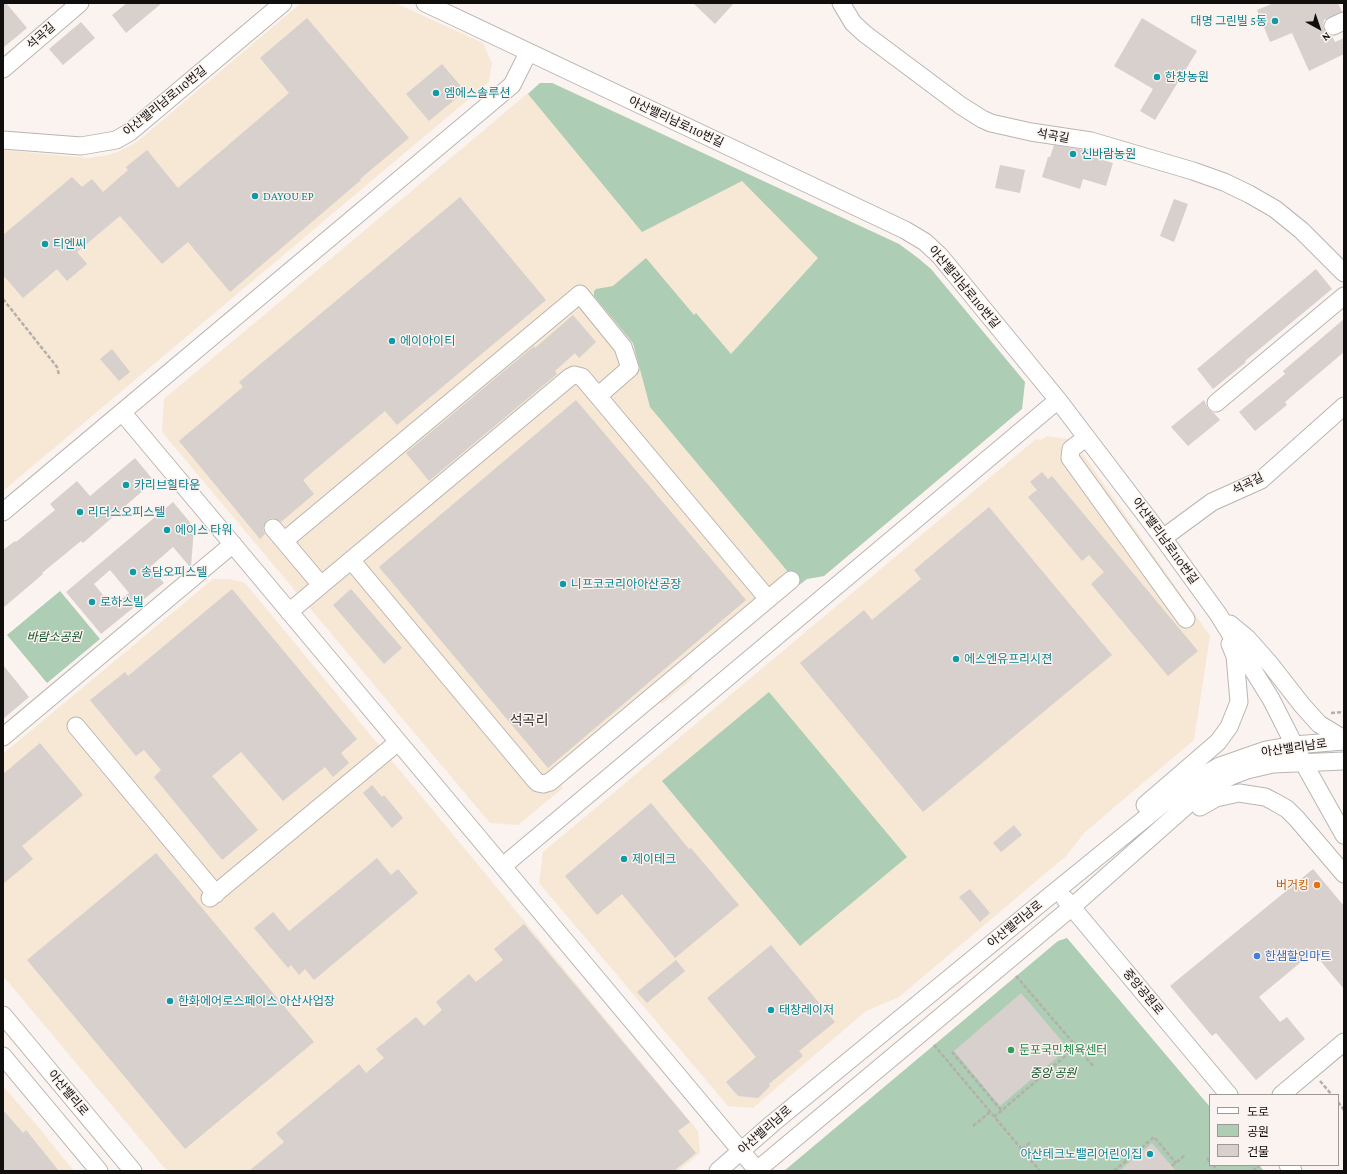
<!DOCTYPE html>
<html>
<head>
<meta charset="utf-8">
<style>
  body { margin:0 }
  #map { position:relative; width:1347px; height:1174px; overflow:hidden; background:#faf3ef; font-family:"Crimson Pro","Noto Sans KR",serif }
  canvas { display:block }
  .frame { position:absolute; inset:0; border:4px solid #110f0e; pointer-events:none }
  .legend { position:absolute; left:1209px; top:1094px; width:130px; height:72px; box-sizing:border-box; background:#faf3ef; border:1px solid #9d9895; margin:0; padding:5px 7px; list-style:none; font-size:12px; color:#110f0e }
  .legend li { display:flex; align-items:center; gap:8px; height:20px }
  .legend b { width:20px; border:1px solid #9d9895 }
  .north { position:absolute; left:1299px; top:8px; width:40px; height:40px; -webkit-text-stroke:3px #faf3ef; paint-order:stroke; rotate:140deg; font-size:11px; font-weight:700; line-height:16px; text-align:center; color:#110f0e }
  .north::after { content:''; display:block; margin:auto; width:14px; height:18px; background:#110f0e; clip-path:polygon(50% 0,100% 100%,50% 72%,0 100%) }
</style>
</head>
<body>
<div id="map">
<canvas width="1347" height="1174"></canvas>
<div class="frame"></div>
<ul class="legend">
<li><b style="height:5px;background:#fff"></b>도로</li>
<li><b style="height:11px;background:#adcdb4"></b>공원</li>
<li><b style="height:11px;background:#d7d0cd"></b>건물</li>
</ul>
<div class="north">N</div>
</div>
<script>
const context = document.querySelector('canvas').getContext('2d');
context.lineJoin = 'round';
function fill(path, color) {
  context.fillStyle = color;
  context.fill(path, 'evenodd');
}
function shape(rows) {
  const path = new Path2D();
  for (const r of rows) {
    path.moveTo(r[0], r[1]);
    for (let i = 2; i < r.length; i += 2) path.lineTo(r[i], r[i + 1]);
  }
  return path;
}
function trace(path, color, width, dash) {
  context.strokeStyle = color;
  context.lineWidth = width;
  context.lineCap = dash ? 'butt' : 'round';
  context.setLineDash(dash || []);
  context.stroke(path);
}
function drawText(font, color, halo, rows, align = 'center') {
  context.font = font + ' "Crimson Pro","Noto Sans KR",serif';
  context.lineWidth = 3;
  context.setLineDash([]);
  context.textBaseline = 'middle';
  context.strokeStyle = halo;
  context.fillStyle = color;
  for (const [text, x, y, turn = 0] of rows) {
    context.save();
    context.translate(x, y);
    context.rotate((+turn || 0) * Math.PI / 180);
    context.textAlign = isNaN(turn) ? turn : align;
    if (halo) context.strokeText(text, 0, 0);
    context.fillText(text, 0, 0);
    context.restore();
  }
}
const industrial = shape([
  [301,3,395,3,483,43,492,63,489,82,3,491,3,150,88,158,108,155,120,151,137,142],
  [540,83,553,83,899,244,918,258,931,269,1025,382,1022,409,824,576,807,579,799,585,691,675,693,678,662,704,659,702,560,785,563,788,518,825,490,823,162,432,164,399],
  [1047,436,1073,440,1210,636,1194,740,1085,832,1066,856,899,997,866,1011,753,1108,728,1106,539,883,543,852,1036,439,1041,440],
  [213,579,230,579,245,583,698,1131,700,1153,678,1171,167,1171,3,976,3,754],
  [3,1086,34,1122,74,1171,3,1171]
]);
const green = shape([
  [540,83,552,83,899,244,918,258,931,269,1025,382,1022,409,824,576,807,579,799,585,650,407,633,343,594,296,594,291,596,289,613,286,646,258,694,315,696,313,731,354,818,258,742,181,642,232,528,94],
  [60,591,100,639,47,683,7,635],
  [769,692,907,857,800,946,662,781],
  [1067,938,1210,1107,1210,1165,1259,1165,1264,1171,784,1171,1058,941]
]);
const building = shape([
  [3,3,6,3,27,28,3,48],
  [127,3,162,3,126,33,112,15],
  [693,3,734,3,715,24],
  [1274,3,1338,3,1342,12,1324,20,1323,25,1324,30,1328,34,1332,36,1335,42,1344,38,1344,54,1309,71,1292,33,1270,42,1257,10],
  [307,18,409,138,360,179,361,180,230,292,188,242,162,264,120,216,77,252,87,264,67,281,57,269,23,298,3,275,3,235,72,177,82,187,92,179,103,192,128,170,126,167,147,150,178,188,289,93,260,58],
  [1142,18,1197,51,1155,120,1140,111,1153,89,1114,66],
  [81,22,95,38,63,65,49,49],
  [442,64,465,91,429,121,406,94],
  [1054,145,1083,150,1095,154,1093,157,1113,163,1106,186,1083,179,1080,189,1042,177,1048,157,1050,157],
  [1000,165,1025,170,1020,193,995,188],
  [460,197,546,300,397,425,385,411,303,480,314,494,281,522,276,519,271,518,267,520,264,525,263,530,265,534,260,539,179,441,243,387,239,382],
  [1174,199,1188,204,1174,242,1160,236],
  [1316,269,1332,289,1245,361,1246,362,1213,389,1197,369],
  [573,315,596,342,579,358,575,353,555,371,557,374,429,481,406,453,534,346,535,348],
  [1344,319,1344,352,1285,402,1287,405,1255,431,1239,412,1285,374,1283,371],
  [112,349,130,372,119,381,100,359],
  [576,400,746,600,548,768,379,567],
  [1204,400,1208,409,1214,413,1220,420,1188,446,1171,427],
  [135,458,154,481,83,543,81,541,42,573,43,574,3,608,3,550,15,541,16,542,55,510,50,504,77,481,90,496],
  [1042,472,1048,479,1052,476,1198,651,1168,676,1091,584,1104,572,1089,555,1082,561,1028,497,1037,490,1030,482],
  [173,502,194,527,191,567,190,567,173,547,150,567,164,583,101,634,66,592],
  [110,570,129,593,112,606,94,584],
  [989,507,1112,655,923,812,800,663,864,610,872,620,921,579,914,570],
  [232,589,357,739,341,753,349,763,333,777,325,767,283,801,241,752,212,776,258,830,222,860,154,777,161,770,144,750,136,756,90,700,125,672,128,676],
  [351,589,402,648,384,664,333,605],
  [3,665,29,697,3,719],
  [40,743,83,795,22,846,33,859,3,884,3,774],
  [372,785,382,797,384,795,403,818,392,828,363,793],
  [651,803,689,849,691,848,739,905,675,958,622,894,597,915,565,876],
  [1014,825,1022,835,1001,852,993,843],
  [156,853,314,1042,185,1149,27,960],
  [377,858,391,875,398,869,418,893,314,980,305,969,299,975,291,965,288,968,254,928,273,912,289,931],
  [1313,869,1344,906,1344,989,1313,952,1259,997,1280,1022,1287,1017,1305,1039,1256,1080,1216,1033,1212,1036,1170,986],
  [970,889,990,913,980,922,959,897],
  [524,924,690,1122,678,1131,696,1153,674,1171,249,1171,284,1142,276,1133,359,1064,366,1073,384,1058,376,1049,416,1017,424,1026,442,1010,436,1002,469,974,476,982,503,960,494,949],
  [771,945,835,1022,799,1051,803,1056,769,1084,770,1086,758,1098,738,1096,726,1082,756,1057,707,998],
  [676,960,685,971,647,1003,637,992],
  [1021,993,1068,1048,1000,1106,954,1051],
  [3,1110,23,1133,26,1130,59,1171,3,1171],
  [1152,1143,1176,1171,1119,1171]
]);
const path = shape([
  [3,299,57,367,59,375],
  [1331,713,1344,712],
  [1016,976,1093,1066],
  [934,1045,1040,1171],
  [952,1052,1001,1110],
  [1320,1081,1332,1095],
  [1338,1102,1344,1110],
  [994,1117,1076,1047],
  [973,1126,990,1112],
  [1022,1149,1031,1142],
  [1207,1158,1210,1162],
  [1213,1165,1218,1171],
  [1172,1166,1185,1155],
  [1114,1171,1154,1137,1176,1163],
  [1253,1171,1259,1166]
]);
const minor = shape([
  [425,3,905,230,925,242,940,256,1058,400,1163,538,1218,614,1271,699,1303,762,1344,835],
  [841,3,853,23,865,34,960,105,982,119,991,123,1031,132,1091,141,1193,171,1224,182,1249,194,1275,209,1301,230,1344,273],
  [1333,26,1344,21],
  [3,69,80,3],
  [3,140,81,146,116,140,130,132,283,3],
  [1216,403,1344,296],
  [122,412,757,1170],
  [1079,443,1071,449,1070,458,1186,619],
  [3,512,512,85,528,53],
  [273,528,321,585],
  [1163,538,1212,502,1261,480,1344,406],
  [284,541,580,294,623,347,630,368,598,396],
  [351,560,534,779,538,783,543,784,550,782,791,580],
  [289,612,570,377,574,375,582,377,768,599],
  [1230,624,1247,638,1270,664,1302,705,1319,724,1344,739],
  [76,726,216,894],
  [3,737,233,544],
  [1145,805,1218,742,1229,727,1239,702,1235,656,1230,644],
  [1200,807,1216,798,1239,793,1265,797,1273,801,1287,809,1297,819,1344,874],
  [503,866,1058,400],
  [210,898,398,742],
  [1065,899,1229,1095],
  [3,1015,133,1171],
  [3,1056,99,1171],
  [1281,1095,1344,1042],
  [1288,1165,1293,1171],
  [718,1171,773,1123,1030,912,1185,786,1220,766,1266,750,1294,745,1344,741],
  [756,1171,1072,907,1193,800,1216,785,1231,776,1247,770,1273,764,1344,761]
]);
const markers = [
  [1275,21,4,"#0f9aa8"],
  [1157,77,4,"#0f9aa8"],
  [436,93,4,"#0f9aa8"],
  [1073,154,4,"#0f9aa8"],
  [255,196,4,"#0f9aa8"],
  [45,244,4,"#0f9aa8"],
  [392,341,4,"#0f9aa8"],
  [126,485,4,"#0f9aa8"],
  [80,512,4,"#0f9aa8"],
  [167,530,4,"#0f9aa8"],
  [133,572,4,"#0f9aa8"],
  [563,584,4,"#0f9aa8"],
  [92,602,4,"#0f9aa8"],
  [956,659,4,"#0f9aa8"],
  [624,859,4,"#0f9aa8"],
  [1317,885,4,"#e8710a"],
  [1257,956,4,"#3f7fe0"],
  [170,1001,4,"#0f9aa8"],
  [771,1010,4,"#0f9aa8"],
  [1011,1050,4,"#2e9e5b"],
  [1150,1154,4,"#0f9aa8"]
];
const cultureNames = [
  ["대명 그린빌 5동",1267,21,"right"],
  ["한창농원",1165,77],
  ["엠에스솔루션",444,93],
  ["신바람농원",1081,154],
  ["DAYOU EP",263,196],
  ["티엔씨",53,244],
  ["에이아이티",400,341],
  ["카리브힐타운",134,485],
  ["리더스오피스텔",88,512],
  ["에이스 타워",175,530],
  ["송담오피스텔",141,572],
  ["니프코코리아아산공장",571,584],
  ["로하스빌",100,602],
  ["에스엔유프리시젼",964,659],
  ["제이테크",632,859],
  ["한화에어로스페이스 아산사업장",178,1001],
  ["태창레이저",779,1010],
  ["아산테크노밸리어린이집",1142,1154,"right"]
];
const streetNames = [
  ["석곡길",41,36,-41],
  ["아산밸리남로110번길",165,101,-39],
  ["아산밸리남로110번길",676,122,25],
  ["석곡길",1053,136,10],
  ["아산밸리남로110번길",964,287,50],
  ["석곡길",1248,484,-27],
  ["아산밸리남로110번길",1165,541,54],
  ["아산밸리남로",1294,748,-8],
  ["아산밸리남로",1015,924,-39],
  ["중앙공원로",1143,992,50],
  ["아산밸리로",68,1093,50],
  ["아산밸리남로",765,1130,-41]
];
const parkNames = [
  ["바람소공원",54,637],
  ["중앙 공원",1053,1073]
];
const foodNames = [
  ["버거킹",1309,885]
];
const shopNames = [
  ["한샘할인마트",1265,956]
];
const leisureNames = [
  ["둔포국민체육센터",1019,1050]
];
const quarterNames = [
  ["석곡리",529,721]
];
fill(industrial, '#f6e8d5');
fill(green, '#adcdb4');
fill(building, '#d7d0cd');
trace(minor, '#bbb5b1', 19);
trace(path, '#b4afab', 2.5, [4, 2]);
trace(minor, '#fff', 17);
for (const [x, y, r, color] of markers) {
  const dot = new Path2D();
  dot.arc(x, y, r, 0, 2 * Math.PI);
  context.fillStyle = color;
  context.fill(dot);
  trace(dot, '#faf3ef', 1.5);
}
drawText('12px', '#0d838f', '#faf3ef', cultureNames, 'left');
drawText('12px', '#110f0e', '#faf3ef', streetNames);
drawText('italic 12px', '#14532c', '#faf3ef', parkNames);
drawText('12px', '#c56008', '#faf3ef', foodNames, 'right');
drawText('12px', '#366cbe', '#faf3ef', shopNames, 'left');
drawText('12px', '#27864d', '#faf3ef', leisureNames, 'left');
drawText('14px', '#3c3734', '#faf3ef', quarterNames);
</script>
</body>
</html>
